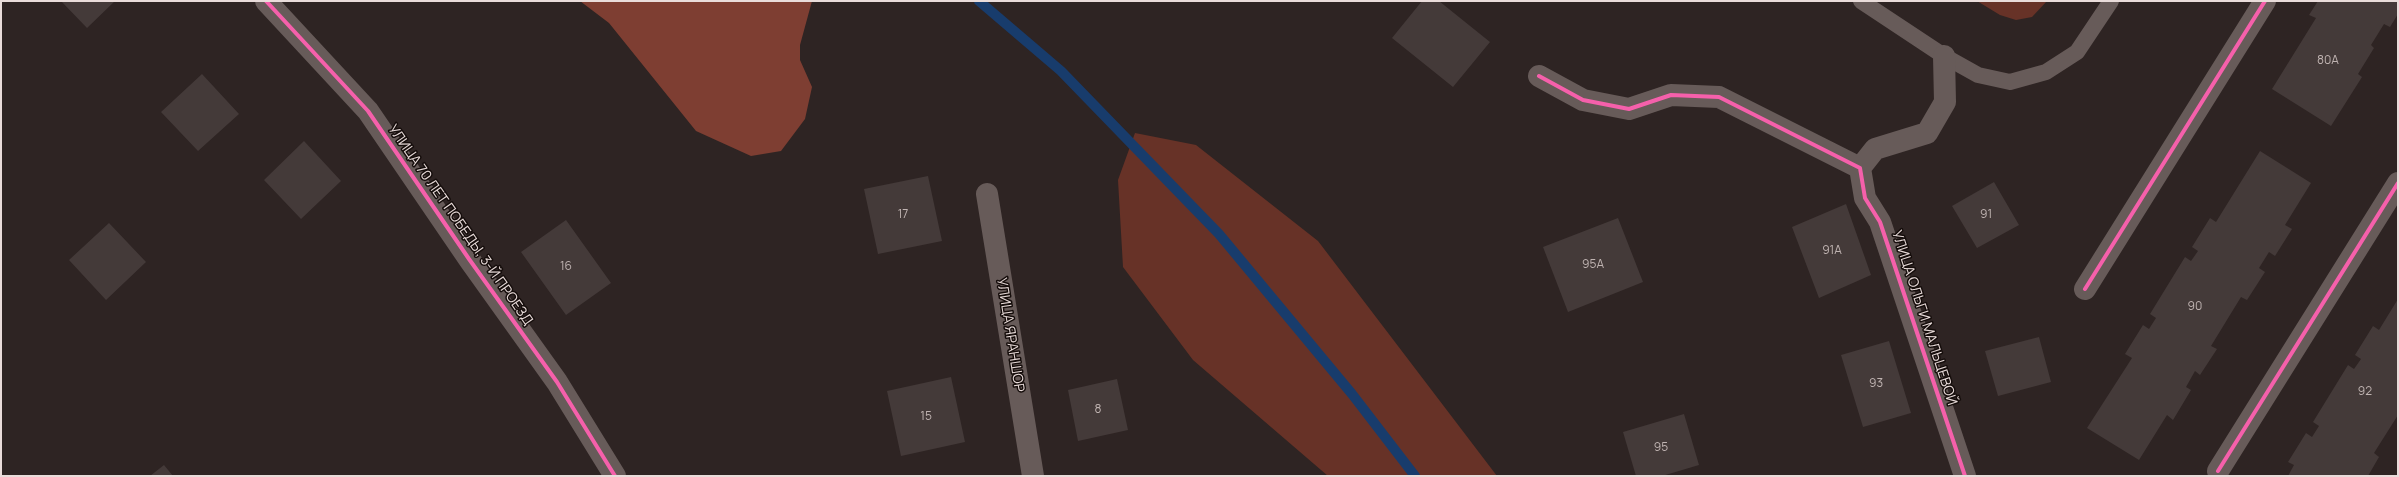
<!DOCTYPE html>
<html>
<head>
<meta charset="utf-8">
<style>
  body { margin:0 }
  #map { position:relative; width:2399px; height:477px; overflow:hidden; background:#2e2423; font-family:Manrope,sans-serif }
  canvas { display:block }
  .frame { position:absolute; inset:0; border:2px solid #e9dcda; pointer-events:none }
</style>
</head>
<body>
<div id="map">
<canvas width="2399" height="477"></canvas>
<div class="frame"></div>
</div>
<script>
const context = document.querySelector('canvas').getContext('2d');
context.lineJoin = 'round';
function fill(path, color) {
  context.fillStyle = color;
  context.fill(path, 'evenodd');
}
function shape(rows) {
  const path = new Path2D();
  for (const r of rows) {
    path.moveTo(r[0], r[1]);
    for (let i = 2; i < r.length; i += 2) path.lineTo(r[i], r[i + 1]);
  }
  return path;
}
function trace(path, color, width, dash) {
  context.strokeStyle = color;
  context.lineWidth = width;
  context.lineCap = dash ? 'butt' : 'round';
  context.setLineDash(dash || []);
  context.stroke(path);
}
function drawText(font, color, halo, rows, align = 'center') {
  context.font = font + ' Manrope,sans-serif';
  context.lineWidth = 3;
  context.setLineDash([]);
  context.textBaseline = 'middle';
  context.strokeStyle = halo;
  context.fillStyle = color;
  for (const [text, x, y, turn = 0] of rows) {
    context.save();
    context.translate(x, y);
    context.rotate((+turn || 0) * Math.PI / 180);
    context.textAlign = isNaN(turn) ? turn : align;
    if (halo) context.strokeText(text, 0, 0);
    context.fillText(text, 0, 0);
    context.restore();
  }
}
const green = shape([
  [1977,1,2047,1,2032,17,2016,20,2000,15],
  [1135,133,1196,145,1318,241,1497,476,1328,476,1193,360,1123,267,1118,180]
]);
const forest = shape([
  [580,1,812,1,800,45,800,60,812,87,805,119,781,151,751,156,696,131,609,23]
]);
const stream = shape([
  [979,1,1061,71,1219,234,1352,394,1415,476]
]);
const building = shape([
  [61,1,115,1,87,28],
  [1422,1,1439,1,1490,42,1453,87,1392,38],
  [2318,1,2398,1,2398,14,2390,27,2384,24,2371,45,2374,48,2358,74,2362,77,2331,126,2272,89,2316,18,2309,15],
  [202,74,239,114,198,151,161,112],
  [304,141,341,181,301,219,264,180],
  [2260,151,2311,183,2285,225,2292,229,2275,256,2269,252,2259,268,2265,272,2247,300,2241,297,2211,346,2217,349,2200,375,2195,371,2186,387,2191,390,2173,420,2167,415,2139,460,2087,428,2132,358,2125,354,2143,325,2149,329,2156,318,2150,314,2185,257,2191,261,2198,251,2192,247,2210,218,2216,222],
  [928,176,942,241,878,254,864,189],
  [1994,182,2019,225,1977,248,1952,206],
  [1846,204,1871,275,1819,298,1792,227],
  [1618,218,1643,282,1568,312,1543,247],
  [566,220,611,283,566,315,521,252],
  [109,223,146,262,106,300,69,260],
  [2398,299,2398,415,2374,453,2379,457,2368,476,2288,476,2294,465,2288,462,2306,433,2312,437,2319,426,2313,422,2348,365,2354,369,2361,359,2355,355,2373,326,2379,330],
  [2039,337,2051,382,1998,396,1985,351],
  [1889,341,1911,413,1863,427,1841,355],
  [951,377,965,442,901,456,887,391],
  [1117,379,1128,430,1078,441,1068,390],
  [1684,414,1699,465,1662,476,1636,476,1623,432],
  [164,465,173,476,150,476]
]);
const service = shape([
  [1861,1,1944,56,1978,75,2010,82,2046,72,2077,52,2111,1]
]);
const minor = shape([
  [266,1,368,111,469,259,557,382,615,476],
  [1539,76,1583,100,1629,109,1671,95,1719,97,1860,168],
  [1860,168,1865,198,1880,222,1965,476],
  [1860,168,1875,149,1927,133,1945,102,1944,56],
  [987,194,1033,476],
  [2085,289,2265,1],
  [2218,471,2398,183]
]);
const cycleway = shape([
  [266,1,368,111,469,259,557,382,615,476],
  [1539,76,1583,100,1629,109,1671,95,1719,97,1860,168,1865,198,1880,222,1965,476],
  [2085,289,2265,1],
  [2218,471,2398,183]
]);
const numberNames = [
  ["80А",2328,61],
  ["17",903,215],
  ["91",1986,215],
  ["91А",1832,251],
  ["95А",1593,265],
  ["16",566,267],
  ["90",2195,307],
  ["93",1876,384],
  ["92",2365,392],
  ["8",1098,410],
  ["15",926,417],
  ["95",1661,448]
];
const streetNames = [
  ["УЛИЦА 70 ЛЕТ ПОБЕДЫ, 3-Й ПРОЕЗД",460,225,55],
  ["УЛИЦА ОЛЬГИ МАЛЬЦЕВОЙ",1924,318,72],
  ["УЛИЦА ЯРАНШОР",1010,335,81]
];
fill(green, '#673227');
fill(forest, '#7e3e32');
trace(stream, '#183c6c', 10);
fill(building, '#443a39');
trace(service, '#675b59', 16);
trace(minor, '#675b59', 22);
trace(cycleway, '#f560ab', 4);
drawText('12px', '#c0b4b2', null, numberNames);
drawText('14px', '#e9dcda', '#150d0b', streetNames);
</script>
</body>
</html>
